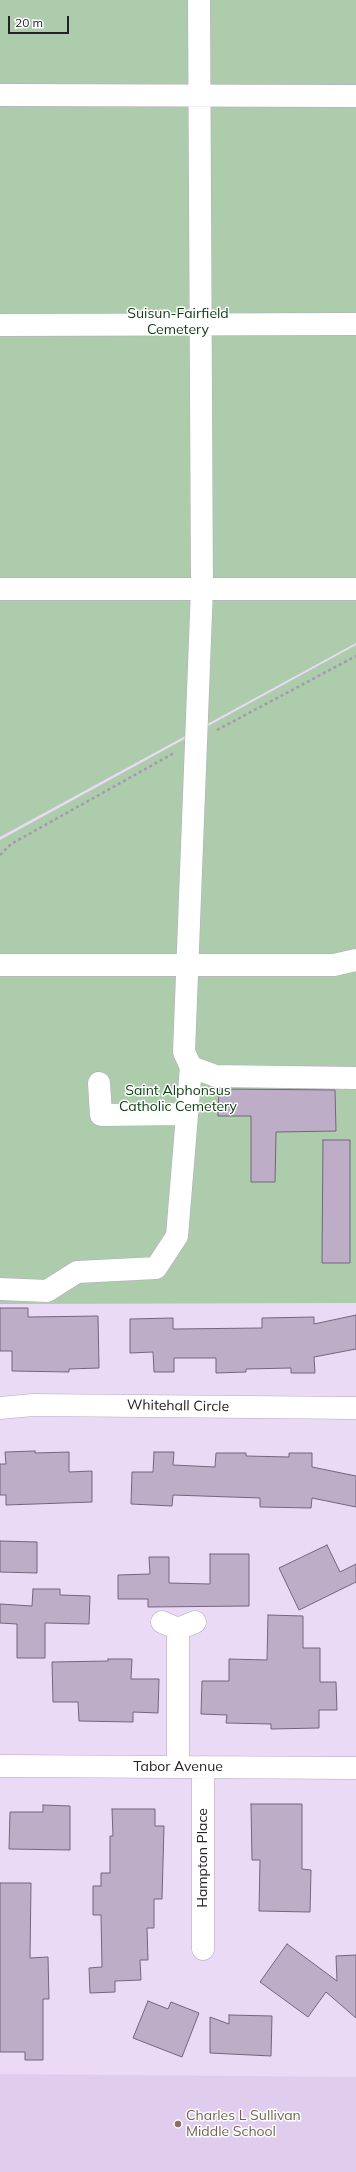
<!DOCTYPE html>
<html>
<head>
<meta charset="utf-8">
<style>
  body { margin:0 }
  #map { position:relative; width:356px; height:2172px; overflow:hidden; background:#ebdaf5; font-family:Mulish,sans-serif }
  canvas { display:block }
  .scale { position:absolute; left:8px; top:16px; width:61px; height:18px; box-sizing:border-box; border:2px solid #26202a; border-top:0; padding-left:5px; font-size:12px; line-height:14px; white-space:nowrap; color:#26202a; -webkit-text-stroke:3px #fff; paint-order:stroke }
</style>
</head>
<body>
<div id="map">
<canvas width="356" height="2172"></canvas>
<div class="scale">20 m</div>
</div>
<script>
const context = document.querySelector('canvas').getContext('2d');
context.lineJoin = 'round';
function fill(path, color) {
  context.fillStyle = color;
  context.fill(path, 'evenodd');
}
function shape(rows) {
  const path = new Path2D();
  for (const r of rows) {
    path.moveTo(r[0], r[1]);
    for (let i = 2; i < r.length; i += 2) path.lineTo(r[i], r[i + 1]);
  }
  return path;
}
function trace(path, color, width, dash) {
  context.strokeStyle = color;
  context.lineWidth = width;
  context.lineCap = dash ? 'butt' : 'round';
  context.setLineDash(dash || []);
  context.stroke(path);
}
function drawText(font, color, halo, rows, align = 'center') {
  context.font = font + ' Mulish,sans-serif';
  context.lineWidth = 3;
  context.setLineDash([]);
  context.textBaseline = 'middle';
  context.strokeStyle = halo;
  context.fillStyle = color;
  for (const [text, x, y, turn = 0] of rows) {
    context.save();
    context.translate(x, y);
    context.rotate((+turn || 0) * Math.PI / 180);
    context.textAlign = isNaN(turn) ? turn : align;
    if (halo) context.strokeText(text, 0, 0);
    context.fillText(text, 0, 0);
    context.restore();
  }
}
const built = shape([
  [0,2074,356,2077,356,2172,0,2172]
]);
const green = shape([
  [0,0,356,0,356,643,0,837],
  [356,645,356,1303,0,1304,0,840]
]);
const building = shape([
  [219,1089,335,1090,336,1131,276,1132,275,1182,251,1182,251,1116,218,1116,219,1089],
  [323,1140,350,1140,350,1263,322,1263,323,1140],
  [0,1308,28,1308,28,1317,98,1316,99,1368,69,1369,69,1372,12,1371,12,1351,0,1351,0,1308],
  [356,1315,356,1349,314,1357,315,1373,291,1373,291,1368,246,1369,246,1372,216,1373,216,1358,174,1358,174,1372,154,1372,153,1352,130,1353,130,1319,173,1318,173,1329,262,1328,262,1318,314,1317,314,1324,356,1315],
  [35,1451,35,1453,69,1452,69,1472,92,1471,92,1502,6,1505,6,1495,0,1495,0,1464,6,1464,5,1452,35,1451],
  [154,1452,174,1452,173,1465,215,1467,216,1453,246,1453,246,1456,289,1457,289,1453,312,1453,312,1467,356,1476,356,1507,312,1498,311,1508,260,1507,260,1498,173,1495,172,1506,131,1504,132,1472,153,1472,154,1452],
  [0,1541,37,1542,37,1573,0,1572,0,1541],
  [327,1545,340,1572,356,1564,356,1582,299,1610,279,1568,327,1545],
  [210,1554,249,1554,249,1606,148,1607,148,1599,118,1599,118,1575,150,1574,149,1557,169,1557,169,1583,210,1584,210,1554],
  [33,1589,60,1589,60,1595,90,1596,89,1624,45,1623,45,1658,17,1658,17,1624,0,1623,0,1604,32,1606,33,1589],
  [268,1615,303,1616,303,1648,320,1648,320,1682,336,1682,337,1710,319,1710,319,1728,271,1729,271,1724,226,1723,227,1715,201,1714,202,1681,229,1681,229,1659,267,1660,268,1615],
  [108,1659,132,1659,131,1679,159,1679,158,1713,133,1712,133,1722,79,1721,78,1702,53,1702,52,1662,108,1661,108,1659],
  [251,1804,302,1804,302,1869,311,1870,310,1912,259,1911,260,1860,252,1860,251,1804],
  [43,1805,70,1806,70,1850,9,1849,10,1812,43,1812,43,1805],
  [112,1809,155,1809,155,1826,164,1826,162,1899,154,1899,154,1928,147,1928,148,1960,140,1960,141,1980,115,1981,115,1992,90,1993,89,1968,102,1967,101,1915,93,1915,93,1886,101,1886,101,1873,110,1873,110,1836,113,1836,112,1809],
  [0,1883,31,1883,30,1958,48,1957,49,1999,43,1999,43,2060,25,2060,25,2052,0,2052,0,1883],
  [287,1944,337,1981,336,1956,356,1955,356,2018,326,1992,308,2017,260,1982,287,1944],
  [148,2001,168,2009,171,2002,199,2013,182,2057,133,2038,148,2001],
  [229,2015,272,2016,271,2056,210,2053,210,2017,229,2024,229,2015]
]);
const path = shape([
  [217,730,356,656],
  [0,855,11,844,174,753]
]);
const minor = shape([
  [199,0,202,588,184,1052,191,1067,216,1076,356,1078],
  [0,95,356,96],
  [0,325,356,324],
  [0,589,356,589],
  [0,965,334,965,356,960],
  [99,1083,101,1115,187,1114],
  [0,1289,47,1291,77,1272,156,1268,177,1236,191,1067],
  [0,1408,33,1405,356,1408],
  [162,1622,178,1629,178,1767],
  [178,1629,195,1622],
  [0,1766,356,1768],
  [203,1767,203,1949]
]);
const markers = [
  [178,2124,4,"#8d6e63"]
];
const parkNames = [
  ["Suisun-Fairfield",178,314],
  ["Cemetery",178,330],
  ["Saint Alphonsus",178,1091],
  ["Catholic Cemetery",178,1107]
];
const streetNames = [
  ["Whitehall Circle",178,1406,1],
  ["Tabor Avenue",178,1767],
  ["Hampton Place",203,1858,-90]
];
const educationNames = [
  ["Charles L Sullivan",186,2116],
  ["Middle School",186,2132]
];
fill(built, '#e0ccec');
fill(green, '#acccab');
fill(building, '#beadc7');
trace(building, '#74657d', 1);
trace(minor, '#b8a8c1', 23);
trace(path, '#a699ae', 2.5, [3, 3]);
trace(minor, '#fff', 22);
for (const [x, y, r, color] of markers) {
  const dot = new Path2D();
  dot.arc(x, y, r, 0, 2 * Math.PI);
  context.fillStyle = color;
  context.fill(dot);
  trace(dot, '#fff', 1.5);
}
drawText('14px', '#0d4111', '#fff', parkNames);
drawText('14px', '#26202a', '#fff', streetNames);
drawText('14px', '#785e54', '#fff', educationNames, 'left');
</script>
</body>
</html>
